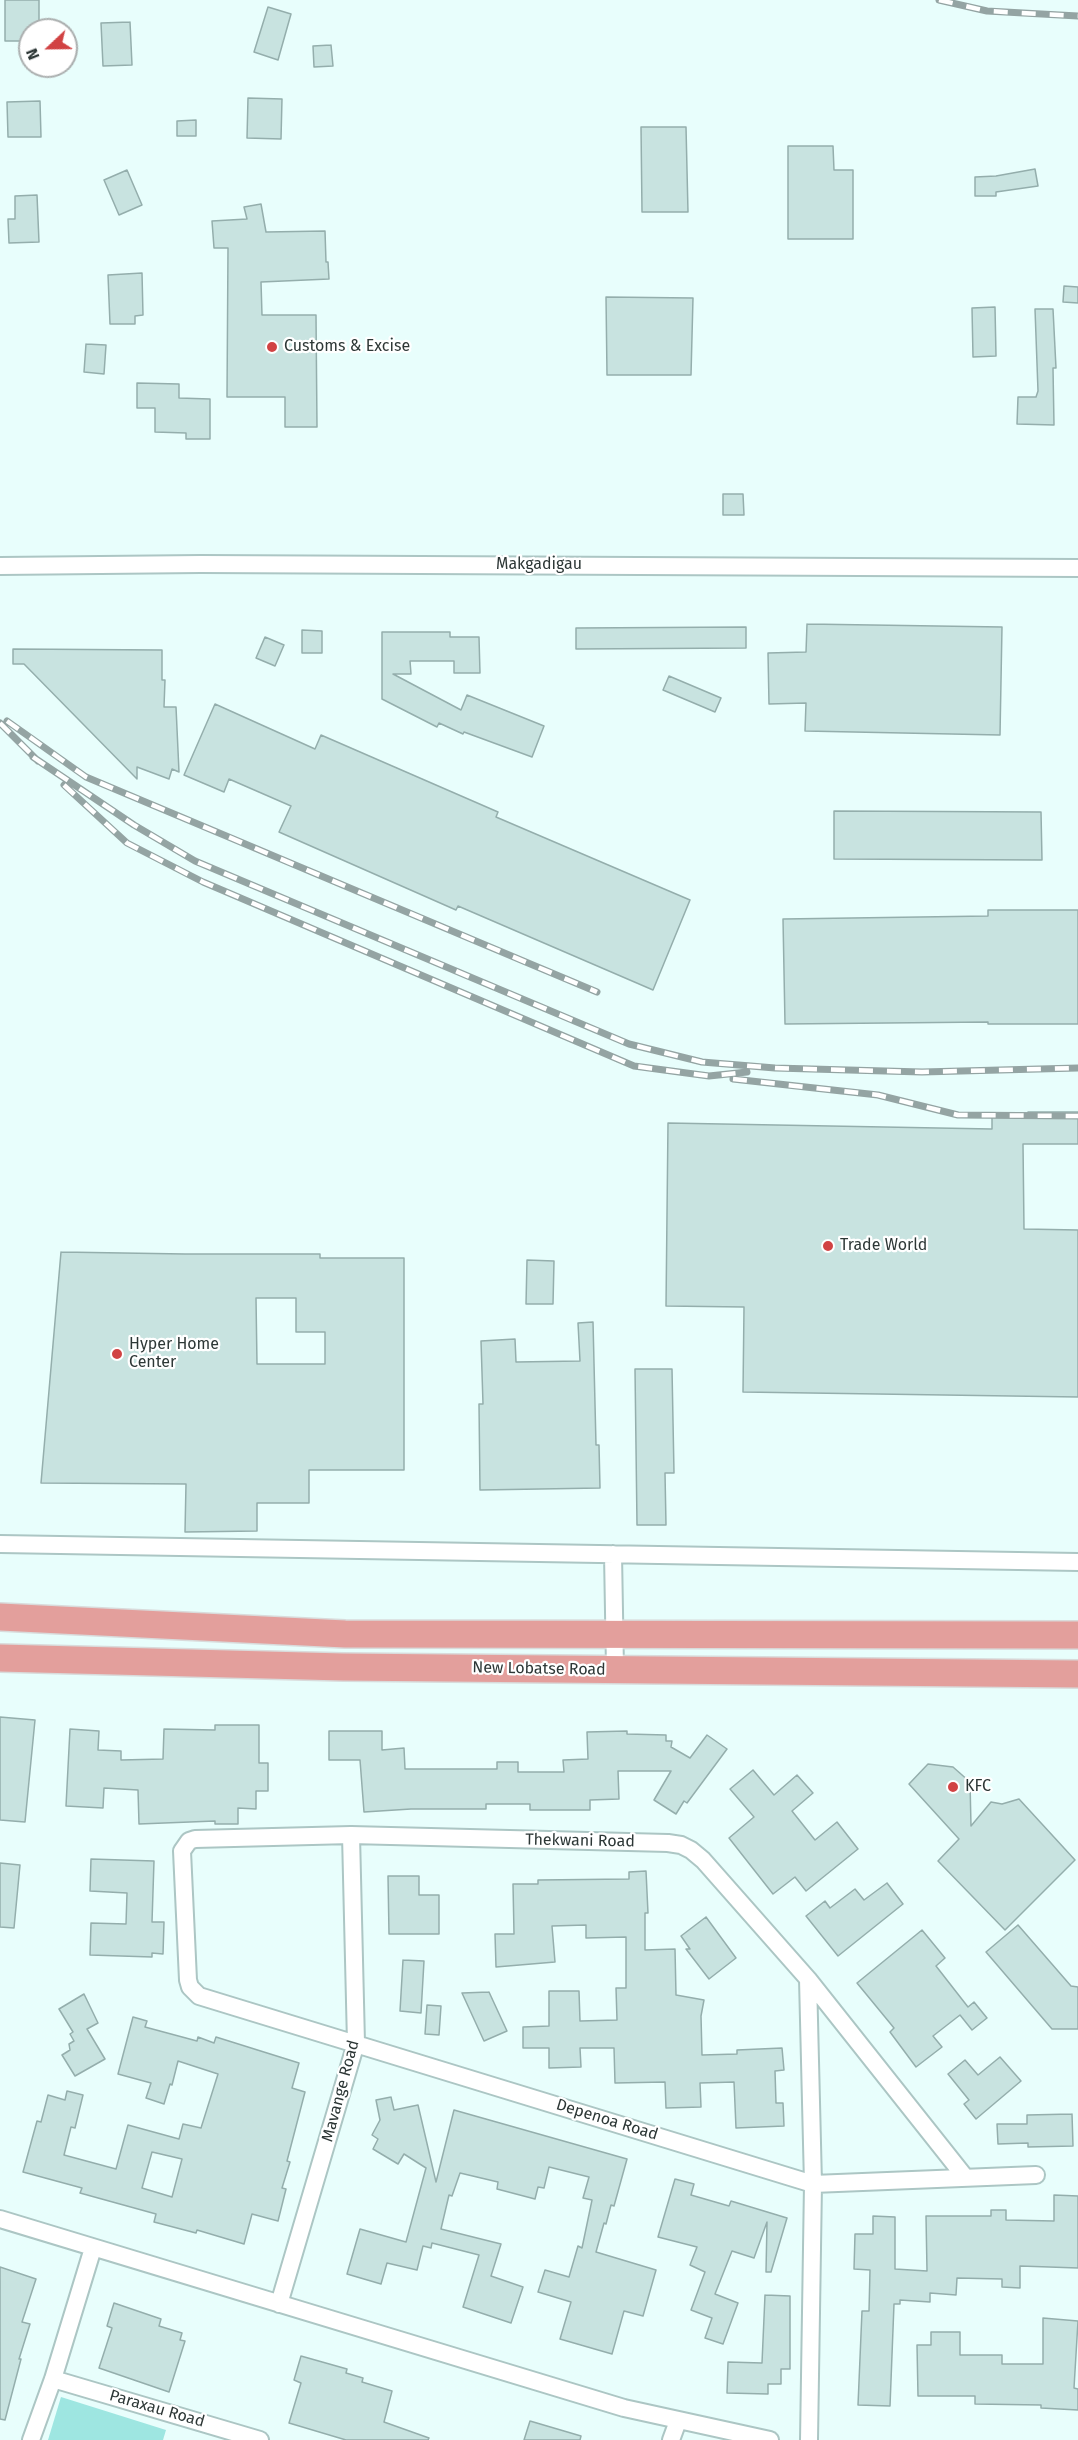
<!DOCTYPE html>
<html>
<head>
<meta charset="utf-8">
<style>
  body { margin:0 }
  #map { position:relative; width:1078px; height:2440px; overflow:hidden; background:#e8fefc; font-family:"Fira Sans",sans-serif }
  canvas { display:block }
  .north { position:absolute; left:18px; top:18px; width:60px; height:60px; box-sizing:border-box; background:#fff; border:2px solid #abafaf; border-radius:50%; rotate:248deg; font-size:16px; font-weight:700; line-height:24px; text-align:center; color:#2d3736 }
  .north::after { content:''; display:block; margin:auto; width:21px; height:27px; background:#d14243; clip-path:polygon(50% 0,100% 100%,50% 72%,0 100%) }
</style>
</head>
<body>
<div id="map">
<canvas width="1078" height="2440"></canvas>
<div class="north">N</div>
</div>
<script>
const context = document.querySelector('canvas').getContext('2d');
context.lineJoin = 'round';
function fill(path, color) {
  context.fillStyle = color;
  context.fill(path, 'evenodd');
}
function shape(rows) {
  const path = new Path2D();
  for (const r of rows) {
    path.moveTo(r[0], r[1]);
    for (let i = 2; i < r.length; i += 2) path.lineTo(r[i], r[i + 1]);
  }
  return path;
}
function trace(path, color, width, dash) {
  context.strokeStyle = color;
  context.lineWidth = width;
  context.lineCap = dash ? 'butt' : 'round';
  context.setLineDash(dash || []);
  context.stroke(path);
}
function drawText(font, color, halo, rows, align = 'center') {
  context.font = font + ' "Fira Sans",sans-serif';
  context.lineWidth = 4.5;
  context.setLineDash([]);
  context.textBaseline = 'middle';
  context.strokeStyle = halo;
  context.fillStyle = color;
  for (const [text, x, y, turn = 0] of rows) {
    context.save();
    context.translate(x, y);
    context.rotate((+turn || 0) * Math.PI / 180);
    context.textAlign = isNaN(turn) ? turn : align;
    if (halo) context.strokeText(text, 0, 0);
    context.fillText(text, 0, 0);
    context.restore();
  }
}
const green = shape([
  [61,2397,166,2430,163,2440,48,2440]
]);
const building = shape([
  [5,0,39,0,39,30,30,30,30,41,5,41,5,0],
  [268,7,291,14,278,60,254,52,268,7],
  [130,22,132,65,103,66,101,23,130,22],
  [331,45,333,66,314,67,313,46,331,45],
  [248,98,282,99,281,139,247,138,248,98],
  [40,101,41,137,8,137,7,102,40,101],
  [196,120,196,136,177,136,177,121,196,120],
  [641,127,686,127,688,212,642,212,641,127],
  [788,146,833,146,834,170,853,170,853,239,788,239,788,146],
  [1035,169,1038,186,996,192,996,196,975,196,975,177,996,176,1035,169],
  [127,170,142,205,119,215,104,180,127,170],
  [37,195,39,242,9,243,8,219,15,219,15,196,37,195],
  [261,204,266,232,325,231,326,262,328,262,329,279,261,282,262,315,316,315,317,427,285,427,285,397,227,397,228,248,214,248,212,221,247,219,244,207,261,204],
  [142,273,143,315,135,316,135,324,110,324,108,275,142,273],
  [1064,286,1078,287,1078,303,1063,302,1064,286],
  [606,297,693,298,691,375,607,375,606,297],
  [995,307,996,356,973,357,972,308,995,307],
  [1035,309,1053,309,1056,368,1053,368,1054,425,1017,424,1018,397,1036,397,1038,391,1035,309],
  [86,344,106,345,104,374,84,372,86,344],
  [137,383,179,384,179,398,210,399,210,439,186,439,186,433,155,432,155,408,137,408,137,383],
  [723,494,743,494,744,515,723,515,723,494],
  [807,624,1002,627,1000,735,805,731,806,703,769,704,768,653,806,652,807,624],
  [746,627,746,648,576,649,576,628,746,627],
  [302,630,322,631,322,653,302,653,302,630],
  [382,632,450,632,450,637,479,637,480,673,454,673,454,661,410,661,411,674,393,674,461,710,467,695,544,726,532,757,464,732,463,734,439,723,437,727,382,699,382,632],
  [265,637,284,645,275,666,256,658,265,637],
  [13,649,162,650,162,680,165,680,164,707,176,707,179,772,172,769,169,779,137,767,137,779,24,664,13,664,13,649],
  [669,676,721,698,715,712,663,690,669,676],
  [215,704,315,749,321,735,498,812,496,817,690,900,653,990,458,906,456,910,279,832,291,806,229,779,224,792,184,775,215,704],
  [834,811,1041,812,1042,860,834,859,834,811],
  [988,910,1078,910,1078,1024,988,1024,988,1022,785,1024,783,919,988,916,988,910],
  [1028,1112,1078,1112,1078,1144,1023,1144,1024,1229,1078,1230,1078,1397,743,1392,744,1307,666,1306,668,1123,992,1129,992,1114,1028,1114,1028,1112],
  [61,1252,185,1254,320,1254,320,1258,404,1258,404,1470,309,1470,309,1503,257,1503,257,1531,185,1532,186,1484,41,1483,61,1252],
  [256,1298,296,1298,296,1332,325,1332,325,1364,257,1364,256,1298],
  [527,1260,554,1261,553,1304,526,1304,527,1260],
  [593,1322,596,1445,599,1445,600,1488,480,1490,479,1404,483,1404,481,1341,515,1339,516,1362,580,1361,578,1323,593,1322],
  [635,1369,672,1369,674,1473,665,1473,666,1525,637,1525,635,1369],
  [0,1717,35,1720,25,1822,0,1820,0,1717],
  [215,1725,259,1725,259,1763,268,1763,268,1791,256,1791,256,1809,238,1808,238,1824,215,1824,215,1821,139,1824,138,1790,104,1788,103,1808,66,1806,70,1729,99,1731,98,1750,121,1751,121,1760,163,1759,164,1729,215,1730,215,1725],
  [329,1731,382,1731,382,1750,404,1748,405,1769,497,1769,497,1762,518,1762,518,1772,564,1772,563,1760,588,1759,587,1732,627,1731,627,1734,666,1735,666,1741,672,1741,671,1747,690,1758,707,1735,727,1749,687,1803,684,1801,676,1814,654,1800,671,1771,618,1771,619,1799,590,1800,590,1810,530,1810,530,1804,486,1804,486,1809,411,1809,364,1812,360,1760,329,1760,329,1731],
  [928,1764,953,1767,970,1782,971,1826,991,1802,1002,1804,1019,1799,1075,1860,1005,1930,938,1861,959,1839,909,1784,928,1764],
  [753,1770,774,1795,797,1775,813,1793,792,1811,815,1840,837,1822,858,1849,806,1891,795,1877,773,1894,729,1838,754,1817,730,1789,753,1770],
  [91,1859,154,1861,152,1922,164,1922,163,1954,152,1953,152,1957,90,1955,91,1923,126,1924,127,1893,90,1891,91,1859],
  [0,1863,20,1865,14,1928,0,1927,0,1863],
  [646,1871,648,1913,645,1913,645,1950,675,1949,676,1995,704,2000,701,2016,702,2055,737,2054,737,2050,782,2048,784,2070,775,2071,776,2103,783,2103,784,2126,736,2128,734,2082,700,2083,701,2107,666,2108,665,2082,615,2083,614,2048,580,2048,581,2067,549,2068,549,2048,523,2048,523,2027,549,2026,549,1991,579,1991,580,2021,617,2020,616,1988,626,1988,626,1937,586,1938,586,1925,552,1926,555,1962,496,1967,495,1934,514,1934,513,1884,538,1884,538,1880,629,1879,629,1872,646,1871],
  [388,1876,419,1876,419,1895,439,1895,439,1934,389,1934,388,1876],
  [887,1883,903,1904,838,1956,806,1916,825,1901,830,1908,855,1889,864,1900,887,1883],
  [706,1917,736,1958,709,1979,686,1949,690,1949,681,1936,706,1917],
  [1018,1925,1071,1986,1078,1987,1078,2029,1052,2029,986,1952,1018,1925],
  [922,1930,945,1958,936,1966,968,2007,974,2002,987,2018,972,2030,960,2015,933,2036,942,2047,916,2067,890,2032,894,2028,857,1983,922,1930],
  [403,1960,424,1961,421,2013,400,2011,403,1960],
  [489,1992,507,2031,484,2041,462,1993,489,1992],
  [84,1994,98,2023,87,2029,105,2059,75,2076,62,2055,70,2050,69,2044,74,2041,70,2034,73,2032,59,2009,84,1994],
  [427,2005,441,2006,439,2035,425,2034,427,2005],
  [133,2017,147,2021,145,2027,197,2041,198,2037,214,2043,216,2037,299,2063,292,2088,305,2092,287,2161,290,2162,282,2188,286,2189,278,2221,252,2214,244,2244,197,2230,196,2233,154,2222,156,2214,80,2193,82,2188,23,2172,37,2121,41,2122,48,2095,65,2100,67,2091,83,2095,75,2128,71,2127,64,2155,116,2169,128,2125,179,2139,183,2124,201,2128,218,2074,178,2061,172,2085,170,2084,164,2104,146,2098,151,2083,118,2074,133,2017],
  [152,2152,182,2159,172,2197,142,2188,152,2152],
  [1000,2057,1021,2081,976,2119,964,2104,969,2100,948,2074,965,2060,978,2075,1000,2057],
  [391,2097,394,2110,418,2105,436,2182,454,2110,627,2159,614,2206,611,2205,606,2224,604,2223,596,2252,656,2270,643,2316,624,2311,612,2354,560,2339,571,2302,538,2292,545,2270,569,2277,578,2246,582,2248,592,2200,583,2198,589,2177,549,2167,544,2188,538,2187,535,2199,497,2189,498,2182,460,2173,452,2196,449,2195,441,2229,501,2244,491,2276,523,2287,511,2323,463,2307,479,2255,432,2243,431,2248,423,2246,417,2270,387,2263,381,2284,347,2274,360,2229,406,2242,426,2168,404,2154,398,2164,373,2149,378,2139,372,2135,380,2120,376,2100,391,2097],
  [1072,2114,1073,2146,1028,2147,1028,2143,998,2144,997,2124,1027,2124,1027,2115,1072,2114],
  [675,2179,694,2184,691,2195,729,2206,731,2201,787,2218,771,2272,766,2272,767,2222,754,2258,732,2251,715,2294,738,2303,723,2344,705,2338,712,2318,691,2310,705,2272,690,2265,697,2247,658,2237,675,2179],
  [1054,2195,1078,2196,1078,2268,1020,2266,1020,2288,1002,2287,1002,2279,957,2278,956,2295,930,2293,930,2302,900,2300,900,2304,894,2304,890,2406,858,2405,862,2311,869,2311,870,2270,854,2269,855,2234,873,2234,873,2216,895,2217,895,2269,927,2271,926,2216,991,2216,991,2210,1006,2210,1006,2220,1054,2221,1054,2195],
  [0,2267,36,2279,22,2322,30,2324,19,2359,21,2359,5,2420,0,2419,0,2267],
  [765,2295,790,2296,790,2369,781,2369,781,2384,768,2384,768,2394,727,2393,728,2362,762,2363,765,2295],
  [114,2303,161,2319,159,2326,182,2333,180,2340,185,2341,169,2392,99,2368,112,2328,107,2326,114,2303],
  [1043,2318,1078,2321,1074,2388,1078,2389,1078,2410,1041,2408,1041,2405,975,2404,975,2396,918,2396,917,2345,931,2345,931,2332,960,2332,960,2355,1002,2355,1002,2364,1043,2364,1043,2318],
  [301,2356,347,2369,346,2373,363,2378,362,2382,392,2391,384,2422,429,2438,428,2440,346,2440,289,2423,301,2383,294,2380,301,2356],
  [530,2421,581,2436,580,2440,524,2440,530,2421]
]);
const minor = shape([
  [0,566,201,564,1078,568],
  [0,1544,1078,1562],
  [613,1554,615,1669],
  [808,1979,813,2184,809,2440],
  [965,2177,808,1979,703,1860,691,1850,681,1845,668,1843,351,1835,195,1839,189,1841,182,1851,188,1980,190,1987,199,1996,813,2184,1036,2175],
  [0,2219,624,2408,770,2440],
  [279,2304,356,2043,351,1835],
  [53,2379,260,2440],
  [31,2440,53,2379,93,2248],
  [671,2440,678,2421]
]);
const primary = shape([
  [0,1617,345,1634,1078,1635],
  [0,1658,343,1667,1078,1674]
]);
const rail = shape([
  [939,0,987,11,1078,16],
  [7,721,86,777,597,992],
  [0,723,38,761],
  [33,757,134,825,195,861,629,1044,702,1062,775,1068,922,1072,1078,1068],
  [64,785,127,843,203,882,634,1066,709,1076,747,1072],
  [733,1079,878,1095,958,1115,1078,1116]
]);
const markers = [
  [272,347,6,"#d14243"],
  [828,1246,6,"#d14243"],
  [117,1354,6,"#d14243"],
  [953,1787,6,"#d14243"]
];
const poiNames = [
  ["Customs & Excise",284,347],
  ["Trade World",840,1246],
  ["Hyper Home",129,1345],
  ["Center",129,1363],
  ["KFC",965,1787]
];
const streetNames = [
  ["Makgadigau",539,565],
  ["New Lobatse Road",539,1669,1],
  ["Thekwani Road",580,1841,1],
  ["Mavange Road",341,2091,-75],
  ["Depenoa Road",607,2120,17],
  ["Paraxau Road",157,2409,16]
];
fill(green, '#9ee6e1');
fill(building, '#c8e3e0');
trace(building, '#94aeac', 1.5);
trace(minor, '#acc6c4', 20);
trace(primary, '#d9dbdb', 30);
trace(minor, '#fff', 16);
trace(primary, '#e39f9c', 27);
trace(rail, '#94a4a3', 7);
trace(rail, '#fff', 4.5, [14]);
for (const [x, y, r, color] of markers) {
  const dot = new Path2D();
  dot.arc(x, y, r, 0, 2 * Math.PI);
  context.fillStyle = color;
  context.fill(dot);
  trace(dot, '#fff', 2);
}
drawText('16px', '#2d3736', '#fff', poiNames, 'left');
drawText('16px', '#2d3736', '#fff', streetNames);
</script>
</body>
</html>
